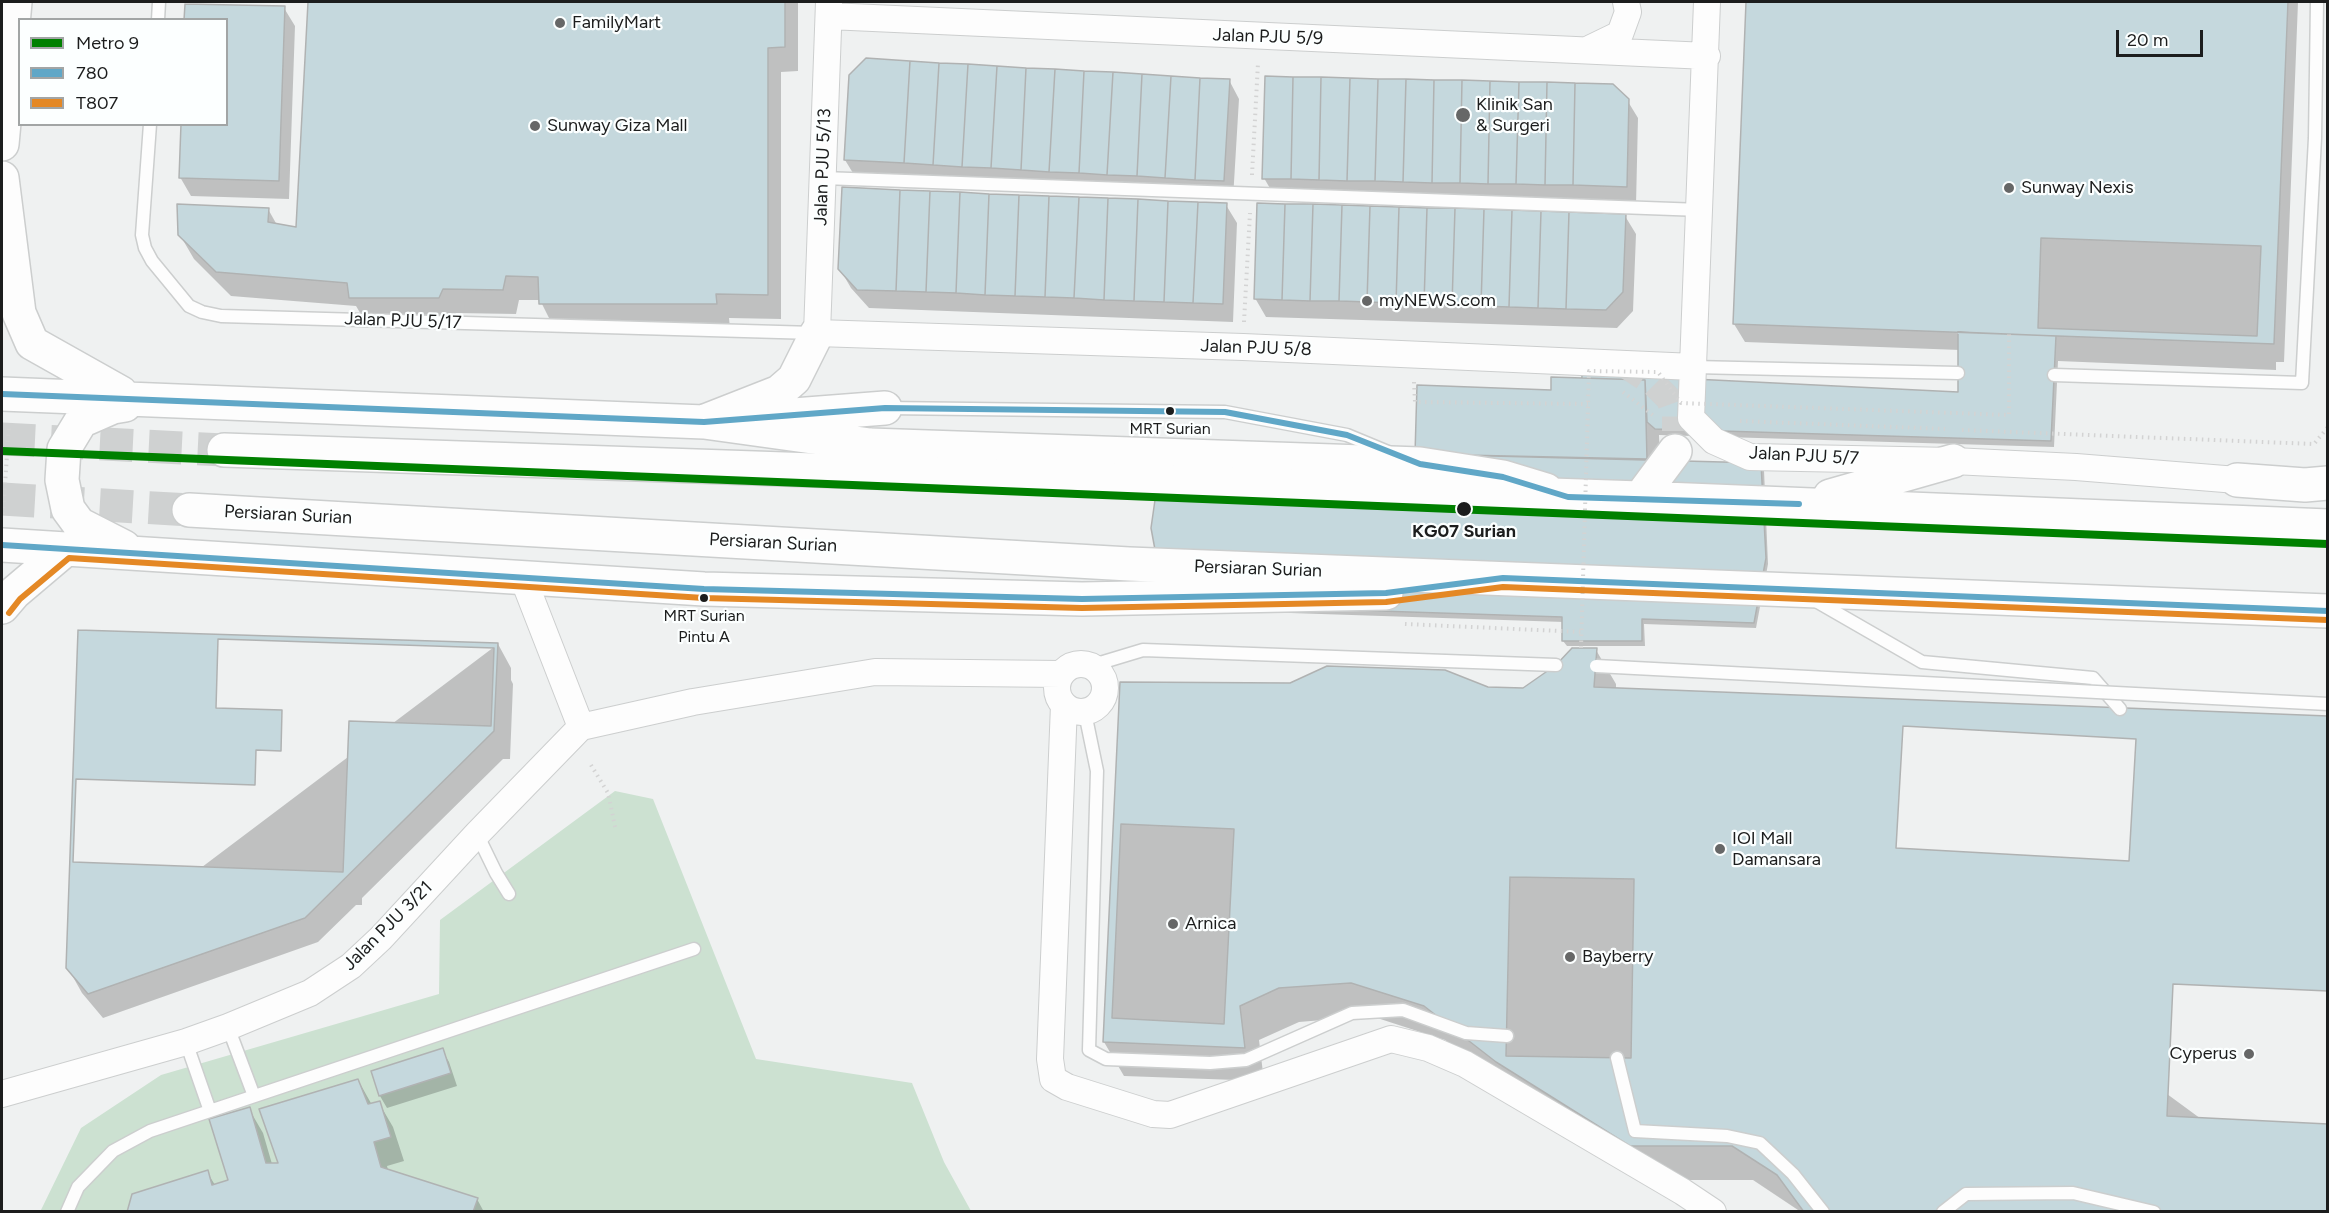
<!DOCTYPE html>
<html>
<head>
<meta charset="utf-8">
<style>
  body { margin:0 }
  #map { position:relative; width:2329px; height:1213px; overflow:hidden; background:#eff1f1; font-family:Figtree,sans-serif }
  canvas { display:block }
  .frame { position:absolute; inset:0; border:3px solid #1c1d1d; pointer-events:none }
  .legend { position:absolute; left:18px; top:18px; width:210px; height:108px; box-sizing:border-box; background:#fcffff; border:2px solid #a2a5a5; margin:0; padding:8px 10px; list-style:none; font-size:18px; color:#1c1d1d }
  .legend li { display:flex; align-items:center; gap:12px; height:30px }
  .legend b { width:30px; border:2px solid #a2a5a5 }
  .scale { position:absolute; left:2116px; top:30px; width:87px; height:27px; box-sizing:border-box; border:3px solid #1c1d1d; border-top:0; padding-left:8px; font-size:18px; line-height:21px; white-space:nowrap; color:#1c1d1d; -webkit-text-stroke:4px #fcffff; paint-order:stroke }
</style>
</head>
<body>
<div id="map">
<canvas width="2329" height="1213"></canvas>
<div class="frame"></div>
<ul class="legend">
<li><b style="height:8px;background:#008000"></b>Metro 9</li>
<li><b style="height:8px;background:#60a7c7"></b>780</li>
<li><b style="height:8px;background:#e48825"></b>T807</li>
</ul>
<div class="scale">20 m</div>
</div>
<script>
const context = document.querySelector('canvas').getContext('2d');
context.lineJoin = 'round';
function fill(path, color) {
  context.fillStyle = color;
  context.fill(path, 'evenodd');
}
function shape(rows) {
  const path = new Path2D();
  for (const r of rows) {
    if (r.length === 3) {
      path.moveTo(r[0] + r[2], r[1]);
      path.arc(r[0], r[1], r[2], 0, 2 * Math.PI);
      continue;
    }
    path.moveTo(r[0], r[1]);
    for (let i = 2; i < r.length; i += 2) path.lineTo(r[i], r[i + 1]);
  }
  return path;
}
function trace(path, color, width, dash) {
  context.strokeStyle = color;
  context.lineWidth = width;
  context.lineCap = dash ? 'butt' : 'round';
  context.setLineDash(dash || []);
  context.stroke(path);
}
function drawText(font, color, halo, rows, align = 'center') {
  context.font = font + ' Figtree,sans-serif';
  context.lineWidth = 4.5;
  context.setLineDash([]);
  context.textBaseline = 'middle';
  context.strokeStyle = halo;
  context.fillStyle = color;
  for (const [text, x, y, turn = 0] of rows) {
    context.save();
    context.translate(x, y);
    context.rotate((+turn || 0) * Math.PI / 180);
    context.textAlign = isNaN(turn) ? turn : align;
    if (halo) context.strokeText(text, 0, 0);
    context.fillText(text, 0, 0);
    context.restore();
  }
}
const green = shape([
  [615,791,653,799,756,1059,912,1083,944,1162,971,1211,40,1212,81,1128,161,1075,439,994,440,920]
]);
const shadow = shape([
  [310,2,798,2,798,71,781,72,781,319,729,318,730,328,554,328,540,300,519,300,516,314,456,313,452,322,365,321,356,306,231,296,194,259,180,235,268,209,277,225,298,228],
  [1747,2,2298,2,2284,362,2276,362,2276,370,2058,361,2054,447,1659,435,1660,462,1764,470,1768,564,1756,628,1644,624,1645,646,1567,646,1563,641,1564,622,1169,609,1417,456,1553,392,1553,379,1673,379,1960,393,1960,350,1745,342,1734,324],
  [284,8,295,26,289,199,191,196,180,177,226,124],
  [1229,80,1239,99,1233,199,856,178,845,160],
  [1627,100,1638,118,1636,205,1275,197,1264,178],
  [1226,205,1237,223,1233,322,869,308,851,288,840,269],
  [1625,216,1636,234,1633,311,1617,328,1266,317,1255,298],
  [498,644,511,668,511,680,513,684,510,759,503,759,362,898,362,905,356,905,318,942,103,1018,82,993,68,968],
  [1574,648,1596,650,1616,684,1616,690,2328,1212,1801,1212,1753,1180,1651,1180,1517,1096,1445,1040,1371,1016,1299,1022,1259,1040,1264,1081,1124,1076,1104,1042,1122,684,1523,690,1557,666],
  [442,1050,449,1062,457,1086,387,1108,380,1096,373,1072],
  [358,1080,372,1105,379,1103,393,1127,404,1161,387,1166,388,1170,477,1199,484,1212,128,1212,207,1172,215,1185,230,1181,249,1109,263,1133,272,1164,280,1165]
]);
const building = shape([
  [308,2,785,2,785,47,768,48,768,295,716,294,717,304,539,304,538,277,506,276,503,290,443,289,439,298,349,298,347,283,216,272,178,235,177,204,269,208,268,222,296,227,308,2],
  [1746,2,2288,2,2274,344,1733,324,1746,2],
  [185,4,285,6,279,181,179,178,181,124,226,124,226,20,184,20,185,4],
  [866,58,910,61,904,163,844,160,849,75,866,58],
  [910,61,939,63,933,165,904,163,910,61],
  [939,63,968,64,962,167,933,165,939,63],
  [968,64,997,66,991,168,962,167,968,64],
  [997,66,1026,68,1021,170,991,168,997,66],
  [1026,68,1055,69,1049,172,1021,170,1026,68],
  [1055,69,1084,71,1079,173,1049,172,1055,69],
  [1084,71,1113,72,1107,175,1079,173,1084,71],
  [1113,72,1142,74,1137,176,1107,175,1113,72],
  [1142,74,1171,76,1165,178,1137,176,1142,74],
  [1171,76,1200,78,1195,180,1165,178,1171,76],
  [1265,76,1293,77,1291,179,1262,179,1265,76],
  [1293,77,1321,77,1319,180,1291,179,1293,77],
  [1321,77,1350,78,1347,181,1319,180,1321,77],
  [1200,78,1230,79,1224,181,1195,180,1200,78],
  [1350,78,1378,79,1375,181,1347,181,1350,78],
  [1378,79,1406,79,1403,182,1375,181,1378,79],
  [1406,79,1434,80,1432,183,1403,182,1406,79],
  [1434,80,1462,80,1460,183,1432,183,1434,80],
  [1462,80,1490,81,1488,184,1460,183,1462,80],
  [1490,81,1519,82,1516,184,1488,184,1490,81],
  [1519,82,1547,82,1545,185,1516,184,1519,82],
  [1547,82,1575,83,1573,185,1545,185,1547,82],
  [1575,83,1613,84,1629,99,1627,187,1573,185,1575,83],
  [842,187,900,190,896,291,857,290,838,269,842,187],
  [900,190,930,191,926,292,896,291,900,190],
  [930,191,960,192,956,293,926,292,930,191],
  [960,192,989,194,985,295,956,293,960,192],
  [989,194,1019,195,1015,296,985,295,989,194],
  [1019,195,1049,196,1045,297,1015,296,1019,195],
  [1049,196,1079,197,1074,298,1045,297,1049,196],
  [1079,197,1108,198,1104,300,1074,298,1079,197],
  [1108,198,1138,199,1134,301,1104,300,1108,198],
  [1138,199,1168,201,1164,302,1134,301,1138,199],
  [1168,201,1198,202,1193,303,1164,302,1168,201],
  [1198,202,1227,203,1223,304,1193,303,1198,202],
  [1257,203,1285,204,1282,300,1254,299,1257,203],
  [1285,204,1313,204,1310,301,1282,300,1285,204],
  [1313,204,1342,205,1339,301,1310,301,1313,204],
  [1342,205,1370,206,1367,302,1339,301,1342,205],
  [1370,206,1399,207,1396,303,1367,302,1370,206],
  [1399,207,1427,208,1424,304,1396,303,1399,207],
  [1427,208,1455,208,1452,305,1424,304,1427,208],
  [1455,208,1484,209,1481,306,1452,305,1455,208],
  [1484,209,1512,210,1509,307,1481,306,1484,209],
  [1512,210,1541,211,1538,308,1509,307,1512,210],
  [1541,211,1569,212,1566,309,1538,308,1541,211],
  [1569,212,1626,214,1623,292,1606,310,1566,309,1569,212],
  [2041,238,2261,246,2257,336,2038,328,2041,238],
  [1958,332,2056,336,2051,441,1655,429,1647,422,1645,380,1582,378,1581,357,1673,378,1958,392,1958,332],
  [1551,377,1645,380,1647,459,1415,454,1417,385,1551,390,1551,377],
  [1163,444,1415,454,1761,463,1766,558,1754,623,1642,619,1642,641,1562,641,1562,617,1165,604,1151,528,1163,444],
  [78,630,498,643,494,731,305,918,88,994,66,968,78,630],
  [218,639,494,648,491,726,349,721,343,872,73,862,76,779,255,785,256,750,281,751,282,710,216,708,218,639],
  [1572,648,1597,648,1594,687,2328,716,2328,1212,1804,1212,1777,1175,1732,1146,1630,1146,1496,1062,1424,1006,1351,983,1279,988,1240,1006,1245,1048,1103,1042,1120,682,1290,683,1327,666,1445,670,1488,687,1523,688,1556,665,1572,648],
  [1903,726,2136,739,2129,861,1896,848,1903,726],
  [1121,824,1234,829,1224,1024,1112,1018,1121,824],
  [1510,877,1634,879,1631,1058,1506,1056,1510,877],
  [2173,984,2328,991,2328,1124,2167,1116,2173,984],
  [443,1048,451,1073,379,1096,371,1071,443,1048],
  [358,1079,368,1104,380,1101,391,1137,374,1142,381,1167,478,1198,473,1212,127,1212,132,1194,208,1170,212,1185,228,1180,209,1119,250,1107,266,1163,278,1163,259,1109,358,1079]
]);
const streetTunnel = shape([
  [1622,363,1654,384,1669,399,1675,416,1675,431]
]);
const primaryTunnel = shape([
  [2,439,224,450],
  [2,499,189,510]
]);
const path = shape([
  [1252,175,1258,63],
  [1244,322,1250,213],
  [1414,382,1415,402,1588,404],
  [1623,392,1654,416],
  [1740,421,1945,429],
  [1962,430,2314,444,2328,427],
  [3,514,9,426],
  [1405,624,1582,632],
  [591,765,608,793,616,831]
]);
const lane = shape([
  [158,20,159,2],
  [150,124,142,235,145,248,152,261,189,306,202,312,221,316,814,333],
  [823,178,1701,210],
  [1694,367,1958,373],
  [2054,375,2302,383,2315,138,2317,2],
  [886,408,1225,412,1347,435,1388,452],
  [1816,601,1922,662,2093,678,2120,709],
  [1090,666,1143,650,1556,665],
  [1085,713,1097,771,1089,1050,1106,1059,1210,1063,1246,1060,1352,1013,1403,1010,1466,1033,1507,1036],
  [477,834,496,873,509,894],
  [228,1027,254,1096],
  [186,1042,210,1111],
  [1617,1058,1635,1131,1727,1136,1760,1143,1793,1174,1823,1212],
  [67,1212,78,1187,113,1151,150,1131,694,949],
  [1943,1212,1966,1194,2073,1193,2154,1212]
]);
const street = shape([
  [829,2,817,333,1243,347,1694,367],
  [1707,2,1691,418,1714,441,1750,457,1953,461,2076,467,2237,480],
  [829,16,1707,56],
  [1591,48,1620,34,1628,12,1626,2],
  [523,578,581,727],
  [1081,688,24],
  [1064,705,1050,1059,1053,1079,1067,1087,1153,1114,1170,1115,1391,1039,1428,1048,1465,1064,1683,1192,1713,1212],
  [2,1094,186,1042,228,1027,310,993,351,966,381,938,477,834,581,727,693,702,875,672,1061,674]
]);
const secondary = shape([
  [2,144,15,2],
  [2,178,19,313,32,343,121,393],
  [2,394,704,422,870,445,1420,464,1503,477,1546,490],
  [768,417,885,408],
  [705,421,779,392,794,379,817,333],
  [2237,480,2305,485,2328,483],
  [2,545,704,589,1082,599,1386,593],
  [124,547,79,524,68,509,62,480,64,449,81,421,113,407,125,405],
  [2,607,14,593,66,549]
]);
const primary = shape([
  [224,450,1640,498,2328,526],
  [1830,496,1953,461],
  [1640,498,1675,451],
  [189,510,1129,564,2328,611]
]);
const pathBridge = shape([
  [1581,648,1589,371,1658,372,1681,403,2009,415,2009,334]
]);
const laneBridge = shape([
  [1596,666,2328,704]
]);
const bus1 = shape([
  [2,394,704,422,885,408,1225,412,1347,435,1420,464,1503,477,1568,497,1799,504],
  [2,545,704,589,1082,599,1386,593,1503,578,2328,611]
]);
const bus2 = shape([
  [9,613,20,599,69,558,704,598,1082,608,1386,602,1503,587,2328,620]
]);
const metro1 = shape([
  [2,451,2328,544]
]);
const markers = [
  [560,23,6,"#666767"],
  [1463,115,8,"#666767"],
  [535,126,6,"#666767"],
  [2009,188,6,"#666767"],
  [1367,301,6,"#666767"],
  [1170,411,5,"#1c1d1d"],
  [1464,509,8,"#1c1d1d"],
  [704,598,5,"#1c1d1d"],
  [1720,849,6,"#666767"],
  [1173,924,6,"#666767"],
  [1570,957,6,"#666767"],
  [2249,1054,6,"#666767"]
];
const busNames = [
  ["MRT Surian",1170,429],
  ["MRT Surian",704,616],
  ["Pintu A",704,637]
];
const poiNames = [
  ["FamilyMart",572,23],
  ["Klinik San",1476,105],
  ["& Surgeri",1476,126],
  ["Sunway Giza Mall",547,126],
  ["Sunway Nexis",2021,188],
  ["myNEWS.com",1379,301],
  ["IOI Mall",1732,839],
  ["Damansara",1732,860],
  ["Arnica",1185,924],
  ["Bayberry",1582,957],
  ["Cyperus",2237,1054,"right"]
];
const streetNames = [
  ["Jalan PJU 5/9",1268,37,2],
  ["Jalan PJU 5/13",823,167,-88],
  ["Jalan PJU 5/17",403,321,2],
  ["Jalan PJU 5/8",1256,348,2],
  ["Jalan PJU 5/7",1804,456,3],
  ["Persiaran Surian",288,515,3],
  ["Persiaran Surian",773,543,3],
  ["Persiaran Surian",1258,569,2],
  ["Jalan PJU 3/21",388,926,-45]
];
const stopNames = [
  ["KG07 Surian",1464,532]
];
fill(green, '#cce1d1');
fill(shadow, '#0003');
fill(building, '#c5d8dd');
trace(building, '#b0b2b2', 1.5);
trace(streetTunnel, '#cfd1d1', 26, [26, 13]);
trace(primaryTunnel, '#cfd1d1', 33, [33, 16]);
trace(lane, '#cccece', 15);
trace(street, '#cccece', 28);
trace(secondary, '#cccece', 36);
trace(primary, '#cccece', 36);
trace(path, '#d3d3d3', 4, [1.5, 4.5]);
trace(lane, '#fdfdfd', 12);
trace(street, '#fdfdfd', 26);
trace(secondary, '#fdfdfd', 33);
trace(primary, '#fdfdfd', 33);
trace(laneBridge, '#cccece', 15, []);
trace(pathBridge, '#d3d3d3', 4, [1.5, 4.5]);
trace(laneBridge, '#fdfdfd', 12);
trace(bus1, '#60a7c7', 6);
trace(bus2, '#e48825', 6);
trace(metro1, '#008000', 8);
for (const [x, y, r, color] of markers) {
  const dot = new Path2D();
  dot.arc(x, y, r, 0, 2 * Math.PI);
  context.fillStyle = color;
  context.fill(dot);
  trace(dot, '#fcffff', 2);
}
drawText('16px', '#1c1d1d', '#fcffff', busNames);
drawText('18px', '#1c1d1d', '#fcffff', poiNames, 'left');
drawText('18px', '#1c1d1d', '#fcffff', streetNames);
drawText('bold 18px', '#1c1d1d', '#fcffff', stopNames);
</script>
</body>
</html>
